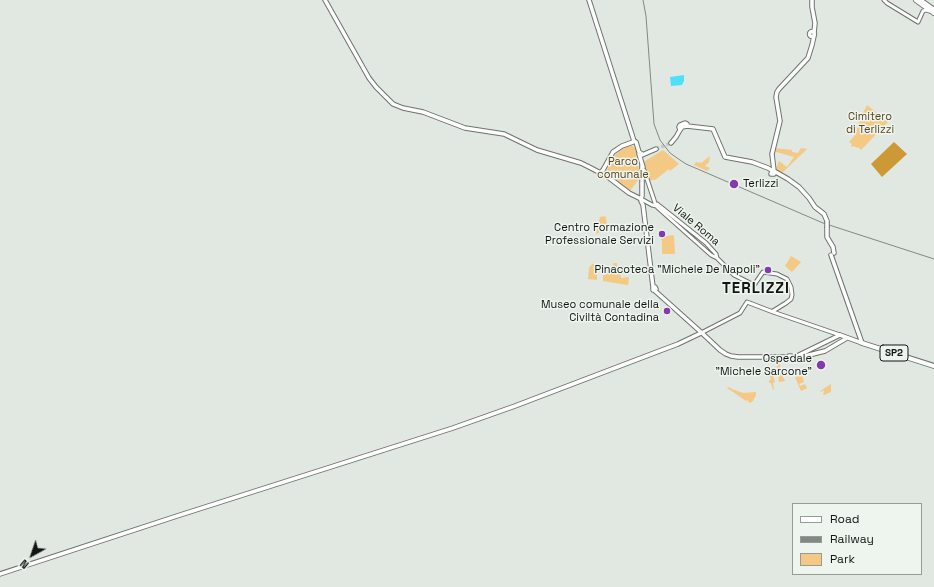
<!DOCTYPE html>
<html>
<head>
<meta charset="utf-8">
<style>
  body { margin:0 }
  #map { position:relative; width:934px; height:587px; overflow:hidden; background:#e1e7e1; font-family:"Space Grotesk",sans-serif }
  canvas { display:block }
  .legend { position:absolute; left:792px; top:503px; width:130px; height:72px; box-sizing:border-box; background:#eef4ee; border:1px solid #969b96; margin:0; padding:5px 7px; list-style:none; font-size:12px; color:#131513 }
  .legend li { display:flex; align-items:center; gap:8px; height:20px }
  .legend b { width:20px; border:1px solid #969b96 }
  .north { position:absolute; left:12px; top:535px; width:40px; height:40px; -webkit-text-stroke:3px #eef4ee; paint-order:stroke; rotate:220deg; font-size:11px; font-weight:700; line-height:16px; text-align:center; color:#131513 }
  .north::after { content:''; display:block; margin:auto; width:14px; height:18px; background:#131513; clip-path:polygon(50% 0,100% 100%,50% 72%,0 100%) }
</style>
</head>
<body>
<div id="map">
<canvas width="934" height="587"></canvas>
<ul class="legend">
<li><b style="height:5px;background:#fff"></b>Road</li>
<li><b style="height:5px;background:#848884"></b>Railway</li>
<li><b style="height:11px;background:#f3c984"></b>Park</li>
</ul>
<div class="north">N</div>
</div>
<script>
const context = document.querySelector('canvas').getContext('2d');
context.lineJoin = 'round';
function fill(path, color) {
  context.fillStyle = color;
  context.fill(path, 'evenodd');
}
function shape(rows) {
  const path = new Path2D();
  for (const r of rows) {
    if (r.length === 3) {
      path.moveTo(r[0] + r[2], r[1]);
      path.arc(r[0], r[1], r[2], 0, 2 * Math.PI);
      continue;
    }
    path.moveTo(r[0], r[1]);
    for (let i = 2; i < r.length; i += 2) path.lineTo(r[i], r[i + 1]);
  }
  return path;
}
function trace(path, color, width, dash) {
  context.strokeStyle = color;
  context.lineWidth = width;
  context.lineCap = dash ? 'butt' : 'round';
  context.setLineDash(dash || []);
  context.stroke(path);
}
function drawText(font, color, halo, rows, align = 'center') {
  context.font = font + ' "Space Grotesk",sans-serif';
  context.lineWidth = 3;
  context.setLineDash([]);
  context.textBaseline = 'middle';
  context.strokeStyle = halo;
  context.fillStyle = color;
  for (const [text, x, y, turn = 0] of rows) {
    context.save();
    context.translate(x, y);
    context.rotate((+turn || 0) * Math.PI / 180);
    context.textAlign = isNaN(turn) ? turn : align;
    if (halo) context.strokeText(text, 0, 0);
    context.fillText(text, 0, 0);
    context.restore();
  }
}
const green = shape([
  [867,105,888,122,861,150,858,147,857,148,854,146,852,147,851,146,852,144,849,142,856,134,859,121],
  [630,146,633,146,636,149,638,155,635,157,637,160,639,159,639,160,637,162,638,163,640,163,637,165,639,168,641,167,641,176,630,191,605,173,616,154,625,147],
  [774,148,792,150,792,152,798,153,801,148,807,149,781,174,775,171,779,161,787,167,794,157,773,151],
  [663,150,679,164,670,171,669,169,655,180,653,180,649,181,644,163,645,161],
  [710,156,709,162,705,166,710,168,707,171,694,165,696,162,699,163,700,162,701,163],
  [606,216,605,217,606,218,608,231,602,231,601,226,599,233,596,234,600,217],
  [673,235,674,237,675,254,662,254,662,241,661,240,661,237],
  [791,256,801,262,792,272,785,266],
  [613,263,617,263,617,267,625,266,626,273,621,274,621,278,629,277,628,285,603,281,603,275,605,275,605,268,613,267],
  [592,264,594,264,595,267,593,268,594,269,595,269,596,273,597,273,597,280,588,279,589,268],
  [776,359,780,359,780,371,785,381,779,382],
  [771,367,775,382,773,383,774,390,773,390,771,383,769,383,769,380,771,380,768,368],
  [802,375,804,382,799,384,800,386,805,384,807,388,801,391,795,377],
  [831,384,831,392,824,395,823,394,824,392,823,390,821,392,820,391],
  [729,387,732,389,743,393,756,392,756,395,753,401,750,403,747,400,746,401,727,388]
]);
const forest = shape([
  [894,142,907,154,882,177,871,164]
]);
const water = shape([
  [684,75,684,81,682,85,671,86,670,77]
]);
const secondaryTunnel = shape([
  [656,149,671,143]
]);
const tertiary = shape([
  [884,0,887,3,918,22,923,11,926,10,929,11],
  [921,0,934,9],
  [644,170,655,203,658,208,711,255,717,258,734,275,754,285,763,272,777,274,787,279,791,287,792,295,791,299,786,303,773,311,773,312,747,302,740,313,701,333],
  [643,200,652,205,656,206],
  [657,204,706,243,716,254,717,258],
  [773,312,840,335]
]);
const secondary = shape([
  [325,0,369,78,376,87,393,104,403,108,423,112,465,128,504,134,537,150,581,163,591,168,608,177,629,193,641,199],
  [589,0,634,141,636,142,639,152,642,154,641,156],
  [812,0,812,7,815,23,814,33],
  [812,34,2.5],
  [687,126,713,129,725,157,752,162,768,168,773,171],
  [671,143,676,137,680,130,679,127,680,125,685,123,687,124,687,126,682,127,680,130],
  [639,154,643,167],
  [642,155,656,149],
  [772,171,774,171,774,174,771,174,772,171],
  [774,171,772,154,780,121,776,97,777,92,779,89,808,58,812,45,814,36],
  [774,171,788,179,799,187,809,198,815,207,824,214,827,221],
  [600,173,603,170,613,152,622,146,633,142],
  [641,199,642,196,642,165],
  [641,201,643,205,653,287],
  [827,228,827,237,833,247,834,253],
  [831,255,862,343],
  [653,287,655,287,656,289,653,290,653,287],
  [654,290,703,334,720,350,726,354,731,356,738,357,788,357],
  [789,356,791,356,791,359,789,358,789,356],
  [795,357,840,335,862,343],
  [791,359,805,356,825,351,847,338],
  [0,574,177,516,453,428,515,406,662,350,678,344,701,333]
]);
const primary = shape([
  [862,343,934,366]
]);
const trunk = shape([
  [916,0,934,13]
]);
const rail = shape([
  [643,0,646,16,654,124,660,140,670,153,680,160,686,164,823,223,934,259]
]);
const secondaryBridge = shape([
  [827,221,827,228]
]);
const markers = [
  [734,184,5,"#843aac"],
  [662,234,4,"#843aac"],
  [768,270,4,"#843aac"],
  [667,311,4,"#843aac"],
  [821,365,5,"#843aac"]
];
const shields = [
  [894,353,28]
];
const shieldNames = [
  ["SP2",894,353]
];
const parkNames = [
  ["Cimitero",870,117],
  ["di Terlizzi",870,130],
  ["Parco",623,162],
  ["comunale",623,175]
];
const poiNames = [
  ["Terlizzi",743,184,"left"],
  ["Centro Formazione",654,228],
  ["Professionale Servizi",654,241],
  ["Pinacoteca \"Michele De Napoli\"",760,270],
  ["Museo comunale della",659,305],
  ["Civiltà Contadina",659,318],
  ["Ospedale",812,359],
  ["\"Michele Sarcone\"",812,372]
];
const streetNames = [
  ["Viale Roma",696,225,40]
];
const districtNames = [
  ["TERLIZZI",756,289]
];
fill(green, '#f3c984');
fill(forest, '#cd9936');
fill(water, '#4be1fb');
trace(secondaryTunnel, '#c2c8c2', 3.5, [3.5, 2]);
trace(tertiary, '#6e736e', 5);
trace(secondary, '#6e736e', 5.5);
trace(primary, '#6e736e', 6);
trace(trunk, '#6e736e', 6);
trace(tertiary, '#fff', 3);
trace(secondary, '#fff', 3.5);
trace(primary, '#fff', 4);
trace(trunk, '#fff', 4.5);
trace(rail, '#848884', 1);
trace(secondaryBridge, '#6e736e', 5.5, []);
trace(secondaryBridge, '#fff', 3.5);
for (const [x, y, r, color] of markers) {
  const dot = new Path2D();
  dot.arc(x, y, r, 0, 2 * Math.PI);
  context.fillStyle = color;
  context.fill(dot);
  trace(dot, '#eef4ee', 1.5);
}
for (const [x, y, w] of shields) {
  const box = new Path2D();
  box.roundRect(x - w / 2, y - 8, w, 16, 3);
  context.fillStyle = '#eef4ee';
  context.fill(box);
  trace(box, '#131513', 1);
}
drawText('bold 10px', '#131513', null, shieldNames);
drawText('11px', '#5a441c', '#eef4ee', parkNames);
drawText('11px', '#131513', '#eef4ee', poiNames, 'right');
drawText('11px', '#131513', '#eef4ee', streetNames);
context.letterSpacing = '1px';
drawText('bold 15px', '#131513', '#eef4ee', districtNames);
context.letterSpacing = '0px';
</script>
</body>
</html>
